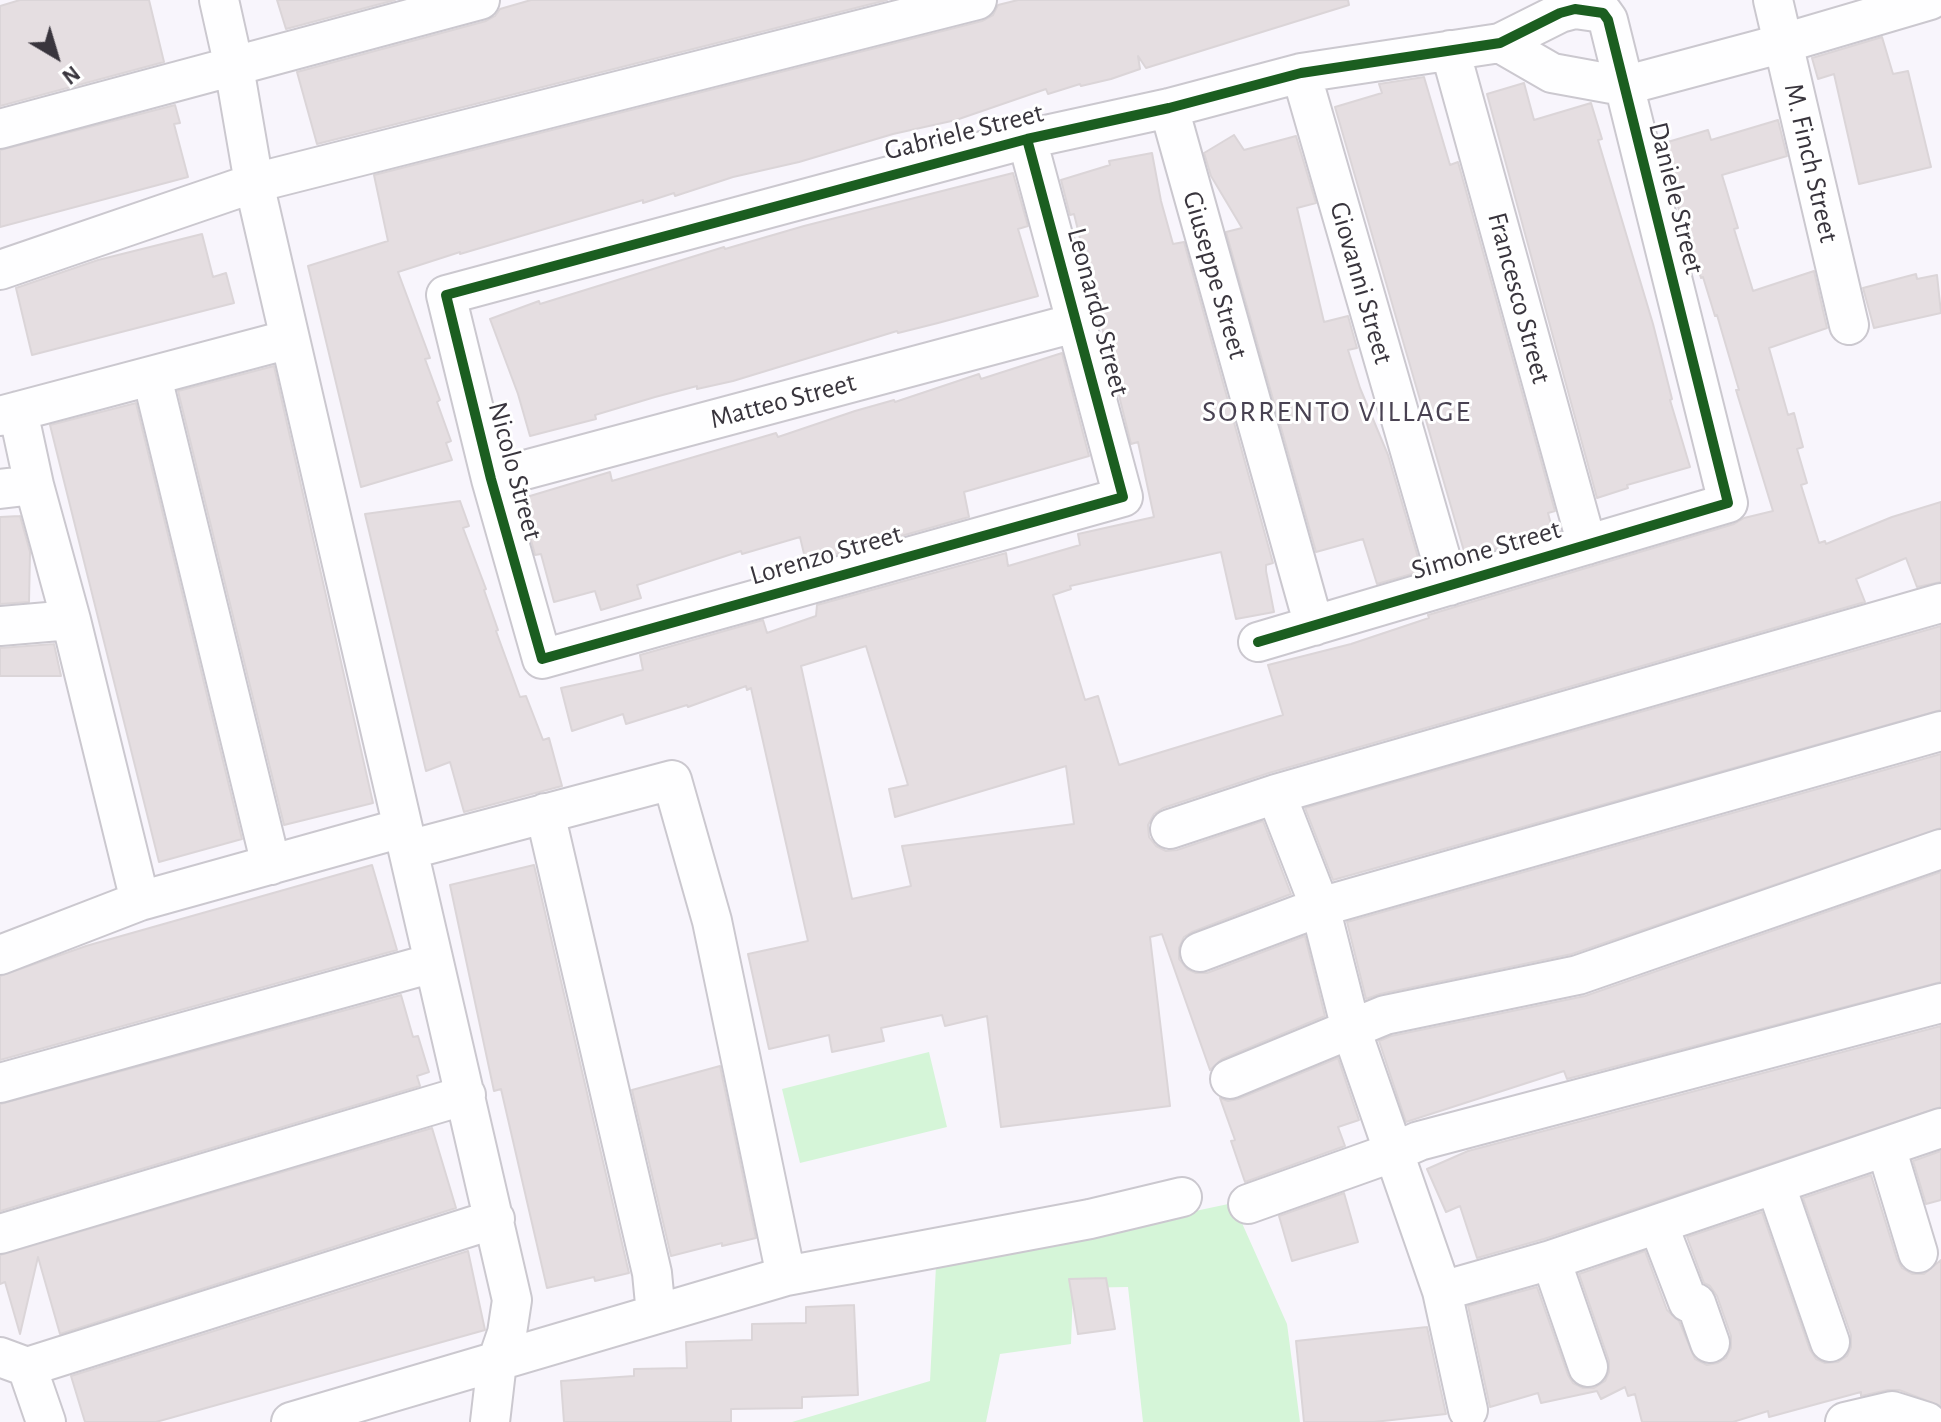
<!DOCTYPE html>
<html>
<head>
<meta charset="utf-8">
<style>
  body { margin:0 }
  #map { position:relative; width:1941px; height:1422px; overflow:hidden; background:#f8f5fc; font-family:"Alegreya Sans",sans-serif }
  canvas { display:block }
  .north { position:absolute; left:16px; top:16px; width:80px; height:80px; -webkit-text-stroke:6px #fff; paint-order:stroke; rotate:142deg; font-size:22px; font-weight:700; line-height:32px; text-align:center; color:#39353d }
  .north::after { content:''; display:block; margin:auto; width:28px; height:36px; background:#39353d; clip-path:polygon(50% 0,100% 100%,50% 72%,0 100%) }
</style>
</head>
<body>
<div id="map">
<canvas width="1941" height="1422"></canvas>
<div class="north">N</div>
</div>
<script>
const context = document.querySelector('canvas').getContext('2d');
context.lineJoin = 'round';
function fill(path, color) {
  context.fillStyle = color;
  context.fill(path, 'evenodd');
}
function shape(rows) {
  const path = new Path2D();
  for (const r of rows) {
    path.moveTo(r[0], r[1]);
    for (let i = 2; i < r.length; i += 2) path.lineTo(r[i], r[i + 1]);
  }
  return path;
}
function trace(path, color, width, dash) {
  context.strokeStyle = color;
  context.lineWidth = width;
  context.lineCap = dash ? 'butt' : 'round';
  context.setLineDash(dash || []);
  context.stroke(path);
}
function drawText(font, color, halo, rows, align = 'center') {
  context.font = font + ' "Alegreya Sans",sans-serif';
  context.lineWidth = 6;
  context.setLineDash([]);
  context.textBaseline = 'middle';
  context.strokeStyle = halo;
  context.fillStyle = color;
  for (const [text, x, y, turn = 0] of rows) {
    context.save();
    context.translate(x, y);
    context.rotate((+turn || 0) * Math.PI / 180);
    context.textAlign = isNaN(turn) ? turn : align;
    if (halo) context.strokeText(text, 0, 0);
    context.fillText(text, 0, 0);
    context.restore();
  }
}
const green = shape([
  [929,1052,947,1127,800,1163,782,1089],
  [1233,1203,1287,1324,1300,1422,1143,1422,1128,1287,1073,1288,1071,1344,1000,1354,986,1422,792,1422,930,1381,936,1266]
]);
const building = shape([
  [20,0,149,0,164,62,0,106,0,6,20,0],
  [277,0,395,0,286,29,277,0],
  [531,0,887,0,317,144,297,72,486,21,495,16,500,9,531,0],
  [1018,0,1348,0,1349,5,1146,68,1138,56,1140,69,1111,79,1081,86,1080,84,1048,94,1046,89,956,120,893,134,799,162,733,177,675,196,674,193,643,203,643,200,460,254,460,252,398,272,430,358,425,359,440,400,437,402,451,441,446,443,452,460,361,487,308,266,388,241,374,175,982,21,993,15,998,5,1018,0],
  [1882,37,1893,74,1908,71,1931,167,1859,184,1834,74,1818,79,1812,58,1882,37],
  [1424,77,1450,165,1458,162,1555,511,1548,513,1553,532,1466,558,1335,107,1382,93,1379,84,1424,77],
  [1524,83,1534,120,1591,103,1602,139,1598,140,1653,324,1672,399,1670,400,1690,467,1627,485,1628,488,1597,498,1487,94,1524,83],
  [175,105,180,123,174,124,188,177,0,227,0,150,175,105],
  [1778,120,1787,156,1722,175,1738,228,1734,229,1753,291,1814,271,1827,328,1769,348,1788,415,1794,413,1803,447,1797,449,1807,483,1801,485,1819,543,1825,541,1826,544,1892,517,1941,502,1941,582,1917,587,1906,558,1856,579,1865,602,1269,773,1163,808,1154,814,1148,825,1149,837,1156,846,1166,851,1177,850,1263,821,1291,894,1192,932,1184,937,1179,948,1179,959,1187,969,1196,973,1207,973,1305,936,1325,1016,1222,1059,1210,1070,1162,934,1150,937,1170,1106,1001,1127,987,1016,945,1026,942,1015,881,1028,884,1041,832,1052,829,1035,769,1049,748,954,808,941,751,688,747,690,746,686,688,707,687,705,626,724,623,714,572,731,561,688,643,670,640,655,763,620,767,633,816,616,817,605,1006,553,1008,566,1080,545,1078,534,1154,517,1138,442,1131,444,1074,214,1070,215,1061,180,1110,165,1109,161,1152,153,1161,201,1173,244,1184,242,1273,563,1266,565,1266,571,1274,612,1236,619,1221,552,1070,586,1071,589,1053,595,1085,700,1098,696,1119,765,1283,715,1268,665,1351,644,1429,618,1428,615,1734,524,1744,518,1773,511,1736,390,1739,390,1717,315,1715,316,1703,277,1701,278,1691,242,1688,243,1661,144,1708,130,1711,140,1778,120],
  [866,646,908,785,889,789,895,817,1066,766,1074,824,902,846,911,886,852,899,801,666,866,646],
  [1234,135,1244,150,1296,136,1316,203,1297,208,1324,322,1348,316,1357,348,1348,350,1360,388,1388,455,1422,571,1377,584,1363,539,1316,552,1226,232,1242,228,1211,176,1204,153,1234,135],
  [1013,173,1028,226,1018,229,1038,296,938,323,898,333,897,331,733,381,697,389,697,386,655,397,595,415,596,419,530,436,518,394,490,319,539,301,540,304,724,247,725,249,804,226,1013,173],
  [202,234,213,277,226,273,234,303,32,355,16,288,98,260,202,234],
  [1916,274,1917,279,1937,275,1941,313,1874,328,1863,288,1916,274],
  [1062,353,1089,456,964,492,969,517,819,559,819,555,805,558,800,537,742,554,741,551,637,585,641,598,601,610,595,591,554,602,541,554,535,555,520,499,610,472,612,481,776,433,778,437,855,411,894,400,895,402,979,374,981,379,1062,353],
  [274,366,373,803,284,825,178,391,274,366],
  [136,403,242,839,159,862,50,425,136,403],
  [460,501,469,526,463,528,486,589,484,590,498,630,496,631,520,697,526,696,543,740,549,738,562,786,464,812,450,762,426,771,365,514,460,501],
  [20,516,30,552,29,602,0,604,0,517,20,516],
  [1941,626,1941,710,1333,880,1305,808,1941,626],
  [54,644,61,676,0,676,0,648,54,644],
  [1941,754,1941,828,1572,954,1380,994,1366,999,1347,922,1941,754],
  [372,865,397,950,0,1060,0,976,86,946,372,865],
  [534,865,629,1273,595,1281,594,1277,547,1288,501,1089,494,1091,450,885,534,865],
  [1941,872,1941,982,1567,1079,1564,1071,1406,1122,1379,1041,1391,1036,1585,996,1941,872],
  [401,995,413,1037,418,1036,429,1072,417,1076,420,1086,0,1211,0,1104,401,995],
  [1941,1026,1941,1107,1544,1239,1477,1258,1460,1206,1446,1212,1427,1169,1468,1151,1941,1026],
  [1338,1058,1359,1120,1338,1127,1345,1146,1245,1182,1231,1141,1235,1140,1220,1098,1228,1101,1238,1099,1338,1058],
  [720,1066,756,1238,722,1246,722,1243,671,1256,632,1090,720,1066],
  [432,1128,456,1208,60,1334,38,1257,20,1334,5,1282,0,1284,0,1255,432,1128],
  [1941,1151,1941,1200,1926,1204,1913,1161,1941,1151],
  [1871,1175,1897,1259,1902,1268,1912,1274,1924,1274,1941,1260,1941,1406,1899,1390,1888,1390,1861,1396,1861,1392,1769,1417,1768,1411,1733,1422,1642,1422,1635,1394,1628,1396,1625,1387,1601,1399,1597,1391,1541,1403,1538,1393,1490,1407,1468,1306,1537,1287,1568,1375,1573,1383,1583,1388,1594,1388,1605,1381,1609,1372,1609,1361,1579,1274,1645,1251,1667,1310,1679,1321,1695,1359,1707,1365,1718,1363,1726,1358,1731,1348,1731,1336,1717,1296,1710,1286,1704,1283,1687,1237,1762,1212,1810,1350,1816,1359,1825,1363,1838,1362,1847,1356,1851,1347,1851,1335,1803,1198,1871,1175],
  [1344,1193,1358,1242,1292,1261,1279,1216,1344,1193],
  [468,1251,485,1330,156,1422,85,1422,71,1376,468,1251],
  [1106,1278,1115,1329,1078,1334,1069,1279,1106,1278],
  [854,1305,858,1395,802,1397,802,1408,731,1409,731,1422,564,1422,561,1381,634,1376,634,1369,687,1368,686,1342,752,1340,752,1324,806,1323,806,1307,854,1305],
  [1427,1327,1446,1414,1374,1422,1304,1422,1296,1341,1427,1327]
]);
const street = shape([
  [219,0,234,67,254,183,512,1300,507,1333,497,1362,490,1422],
  [1773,0,1849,325],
  [1500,43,1552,73,1623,86,1784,43,1930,0],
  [1450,50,1587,545],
  [1301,73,1449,586],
  [1169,108,1314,626],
  [0,129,480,0],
  [1027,139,1123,497,542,659,491,479,446,295,1027,139,1169,108,1301,73,1500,43,1560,13,1575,9,1603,13,1608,20,1728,503,1258,642],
  [0,270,254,183,977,0],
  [152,377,271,865],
  [18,411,34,485,71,620,140,901],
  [0,416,290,339],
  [491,479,1075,323],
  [0,489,34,485],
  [0,626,71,620],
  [1276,794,1320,907,1351,1029,1442,1291,1468,1410],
  [545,813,652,1273,656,1314],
  [1170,829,1276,794,1941,603],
  [408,850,672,780,712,921,786,1276],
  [1200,952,1320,907,1941,731],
  [0,955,140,901,402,828],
  [1230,1079,1385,1015,1578,975,1941,849],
  [0,1083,433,963],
  [1886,1147,1918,1253],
  [1776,1186,1830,1342],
  [1248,1204,1394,1152,1419,1141,1941,1003],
  [1658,1224,1688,1302,1696,1303,1710,1343],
  [0,1234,466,1095],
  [1551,1260,1588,1367],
  [1442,1291,1551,1260,1941,1128],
  [0,1357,27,1367,46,1422],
  [27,1367,495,1219],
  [291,1422,786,1276,1090,1219,1182,1197],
  [1845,1422,1892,1411,1927,1422]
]);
const cycleway = shape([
  [1027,139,1123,497,542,659,491,479,446,295,1027,139,1169,108,1301,73,1500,43,1560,13,1575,9,1603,13,1608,20,1728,503,1258,642]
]);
const streetNames = [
  ["Gabriele Street",964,132,-14],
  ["M. Finch Street",1811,163,77],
  ["Daniele Street",1676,198,76],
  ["Giuseppe Street",1215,275,74],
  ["Giovanni Street",1361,283,74],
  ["Francesco Street",1519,298,75],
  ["Leonardo Street",1098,312,75],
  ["Matteo Street",783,401,-15],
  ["Nicolo Street",515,471,75],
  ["Simone Street",1486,550,-16],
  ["Lorenzo Street",826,555,-16]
];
const neighbourhoodNames = [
  ["SORRENTO VILLAGE",1337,412]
];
fill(green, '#d5f5d8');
fill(building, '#e5dee1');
trace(building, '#dbd5d8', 2);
trace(street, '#cbc8cf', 42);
trace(street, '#fefeff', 38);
trace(cycleway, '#1b5e20', 10);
drawText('28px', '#39353d', '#fff', streetNames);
context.letterSpacing = '2px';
drawText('30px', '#494252', '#fff', neighbourhoodNames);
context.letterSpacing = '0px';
</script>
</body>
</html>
